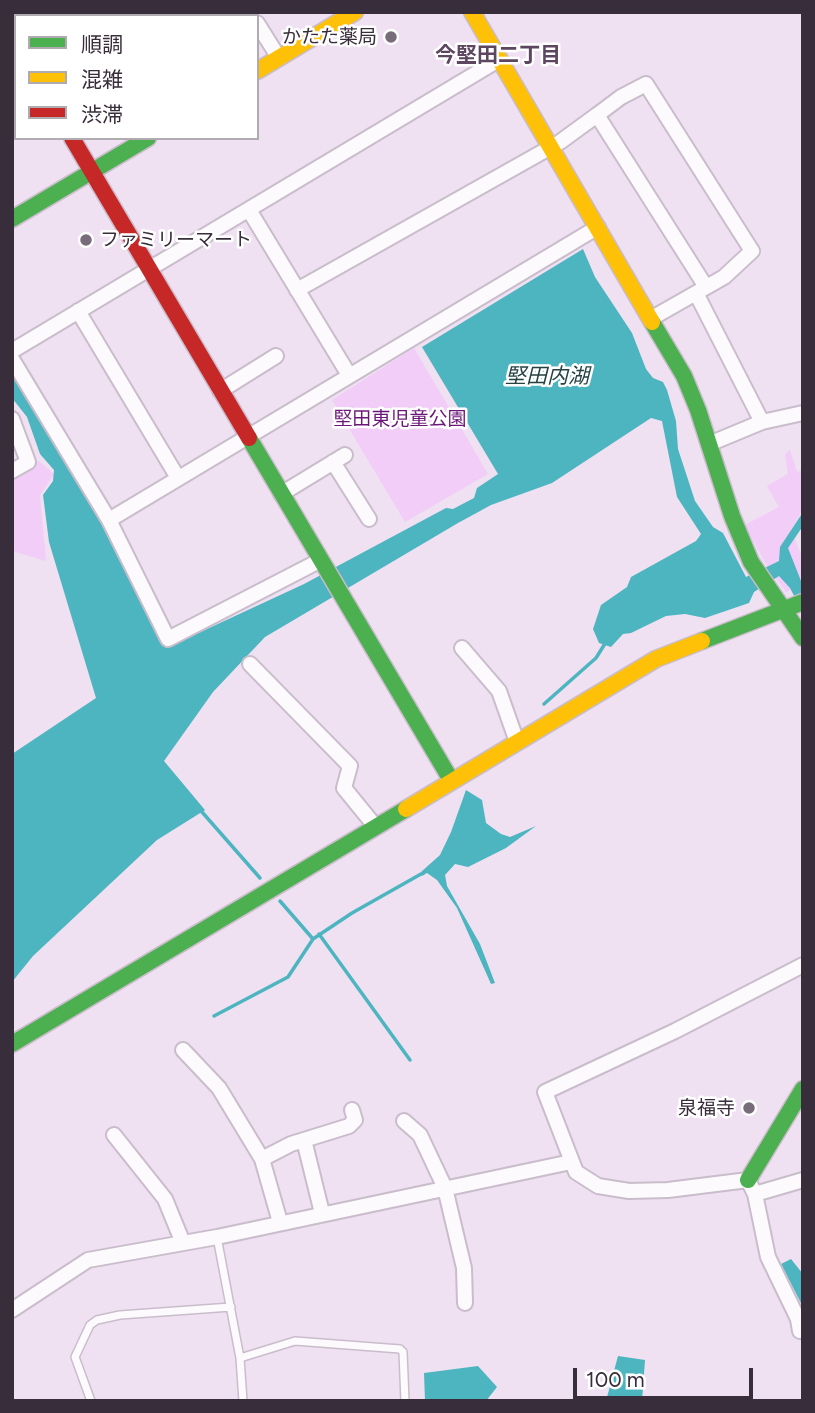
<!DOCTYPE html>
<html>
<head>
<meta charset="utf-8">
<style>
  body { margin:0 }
  #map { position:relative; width:815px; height:1413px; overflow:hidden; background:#efe0f2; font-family:Figtree,"Noto Sans JP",sans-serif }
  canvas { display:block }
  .frame { position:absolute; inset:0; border:14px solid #382d3a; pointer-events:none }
  .legend { position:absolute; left:14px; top:14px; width:245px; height:126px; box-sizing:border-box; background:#fff; border:2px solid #afabb0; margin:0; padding:9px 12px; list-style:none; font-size:21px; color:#382d3a }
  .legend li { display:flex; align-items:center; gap:14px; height:35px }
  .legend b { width:35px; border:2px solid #afabb0 }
  .scale { position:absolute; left:573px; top:1368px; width:180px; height:32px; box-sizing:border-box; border:4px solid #382d3a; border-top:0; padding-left:9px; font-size:21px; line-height:24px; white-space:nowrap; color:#382d3a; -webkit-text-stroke:5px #fff; paint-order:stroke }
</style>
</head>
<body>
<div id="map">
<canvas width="815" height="1413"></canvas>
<div class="frame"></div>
<ul class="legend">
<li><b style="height:9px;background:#4caf50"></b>順調</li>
<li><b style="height:9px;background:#ffc107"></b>混雑</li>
<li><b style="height:9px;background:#c62828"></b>渋滞</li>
</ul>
<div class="scale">100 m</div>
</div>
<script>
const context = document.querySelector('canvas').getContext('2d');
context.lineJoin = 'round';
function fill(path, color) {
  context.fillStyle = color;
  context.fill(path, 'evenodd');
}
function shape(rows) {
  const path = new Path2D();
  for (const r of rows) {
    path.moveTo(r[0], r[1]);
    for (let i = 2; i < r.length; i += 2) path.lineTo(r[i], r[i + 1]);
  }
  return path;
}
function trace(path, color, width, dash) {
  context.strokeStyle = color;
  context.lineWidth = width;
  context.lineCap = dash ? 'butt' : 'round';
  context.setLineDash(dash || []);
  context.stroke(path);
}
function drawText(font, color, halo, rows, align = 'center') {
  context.font = font + ' Figtree,"Noto Sans JP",sans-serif';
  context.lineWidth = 5;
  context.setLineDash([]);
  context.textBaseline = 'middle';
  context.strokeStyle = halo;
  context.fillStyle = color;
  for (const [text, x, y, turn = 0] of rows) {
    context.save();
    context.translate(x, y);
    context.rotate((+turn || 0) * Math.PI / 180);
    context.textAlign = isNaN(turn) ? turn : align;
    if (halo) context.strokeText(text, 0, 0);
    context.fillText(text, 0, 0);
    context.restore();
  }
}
const green = shape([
  [414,348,488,474,405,522,332,400],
  [790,450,797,472,803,470,803,508,791,530,803,559,803,584,786,592,767,566,745,525,779,507,767,486,788,474,785,454],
  [39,461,54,474,40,495,46,561,12,551,12,479]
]);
const water = shape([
  [583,249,595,277,632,333,646,369,653,378,663,382,667,390,676,421,678,449,695,501,713,527,723,533,746,577,779,561,780,547,803,512,803,526,788,548,803,586,803,613,790,588,779,576,754,592,749,603,705,618,685,614,666,616,631,633,623,634,611,647,599,643,593,629,601,605,627,587,631,577,696,541,701,534,677,497,662,421,651,418,552,483,491,505,458,523,265,637,213,692,164,761,205,810,157,840,33,956,12,982,12,754,96,698,49,542,43,495,53,481,54,470,40,454,27,417,12,398,12,372,84,490,166,648,304,584,446,508,453,509,474,498,477,488,498,474,422,347],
  [466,790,482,800,486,823,501,834,510,837,536,826,506,848,468,867,455,864,445,875,447,886,480,944,495,983,491,984,457,908,437,880,427,873,422,876,421,872,440,855,451,832],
  [791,1259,803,1274,803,1307,781,1264],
  [618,1356,645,1360,642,1401,606,1401],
  [478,1366,497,1387,486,1401,425,1401,424,1373]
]);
const stream = shape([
  [544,704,596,658,606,642],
  [202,812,260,878],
  [280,901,313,939,352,913,421,874],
  [319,934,410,1060],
  [214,1016,288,977,313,939]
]);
const lane = shape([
  [217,1237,240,1358,243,1401],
  [240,1358,295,1341,400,1349,403,1352,405,1401],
  [91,1401,75,1357,90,1325,97,1320,120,1315,231,1307]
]);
const street = shape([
  [108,16,114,12],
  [257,23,279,58],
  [12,73,16,71],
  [597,115,621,97,646,84,752,251,724,277,652,318],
  [249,210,349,375],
  [297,290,560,142,597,115,706,287],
  [696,293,762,422,709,444],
  [78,311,178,478],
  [12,351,500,59],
  [12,359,109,520,168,639,321,560],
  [220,391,276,356],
  [12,419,28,462,12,471],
  [762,422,803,413],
  [333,462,369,519],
  [281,494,345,455],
  [109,520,598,227],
  [462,648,499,691,517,742],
  [250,664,350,766,344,788,375,826],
  [803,965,675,1031,545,1092,576,1172,598,1186,629,1191,668,1190,748,1180,755,1194,803,1180],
  [183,1050,219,1088,262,1159,280,1222],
  [404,1121,420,1135,445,1188,464,1268,465,1303],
  [114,1135,165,1199,183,1243],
  [304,1140,322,1213],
  [262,1159,291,1144,349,1126,355,1120,352,1110],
  [755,1194,768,1257,798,1319,800,1331],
  [12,1310,88,1260,217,1237,571,1162]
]);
const fast = shape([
  [12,219,148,138],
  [652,322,684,376,698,410,732,516,751,562,803,638],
  [249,438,451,780],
  [702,641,803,602],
  [12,1044,406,809],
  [748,1180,803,1089]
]);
const slow = shape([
  [472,12,652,322],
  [12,39,16,45],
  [257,71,355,12],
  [406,809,656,659,702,641]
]);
const jam = shape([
  [72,138,249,438]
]);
const markers = [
  [391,37,7,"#786c7a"],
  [86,240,7,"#786c7a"],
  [749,1108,7,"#786c7a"]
];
const poiNames = [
  ["かたた薬局",377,37],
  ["ファミリーマート",100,240,"left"],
  ["泉福寺",735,1108]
];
const parkNames = [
  ["堅田東児童公園",400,419]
];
const neighbourhoodNames = [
  ["今堅田二丁目",498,56]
];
const waterNames = [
  ["堅田内湖",547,377]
];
fill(green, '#f1cdf8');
fill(water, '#4cb5c0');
trace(stream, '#4cb5c0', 3.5);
trace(lane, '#c9bdcb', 10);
trace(street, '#c9bdcb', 18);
trace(fast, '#c9bdcb', 19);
trace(slow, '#c9bdcb', 19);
trace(jam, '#c9bdcb', 19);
trace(lane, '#fdfafd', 7);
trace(street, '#fdfafd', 14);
trace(fast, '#4caf50', 16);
trace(slow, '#ffc107', 16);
trace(jam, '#c62828', 16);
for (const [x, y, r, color] of markers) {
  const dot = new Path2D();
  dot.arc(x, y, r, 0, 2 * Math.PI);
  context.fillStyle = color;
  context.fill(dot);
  trace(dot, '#fff', 2.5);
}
drawText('19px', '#382d3a', '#fff', poiNames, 'right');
drawText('19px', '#6c167a', '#fff', parkNames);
drawText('bold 21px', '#5d4660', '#fff', neighbourhoodNames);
drawText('italic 21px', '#264243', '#fff', waterNames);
</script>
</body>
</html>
